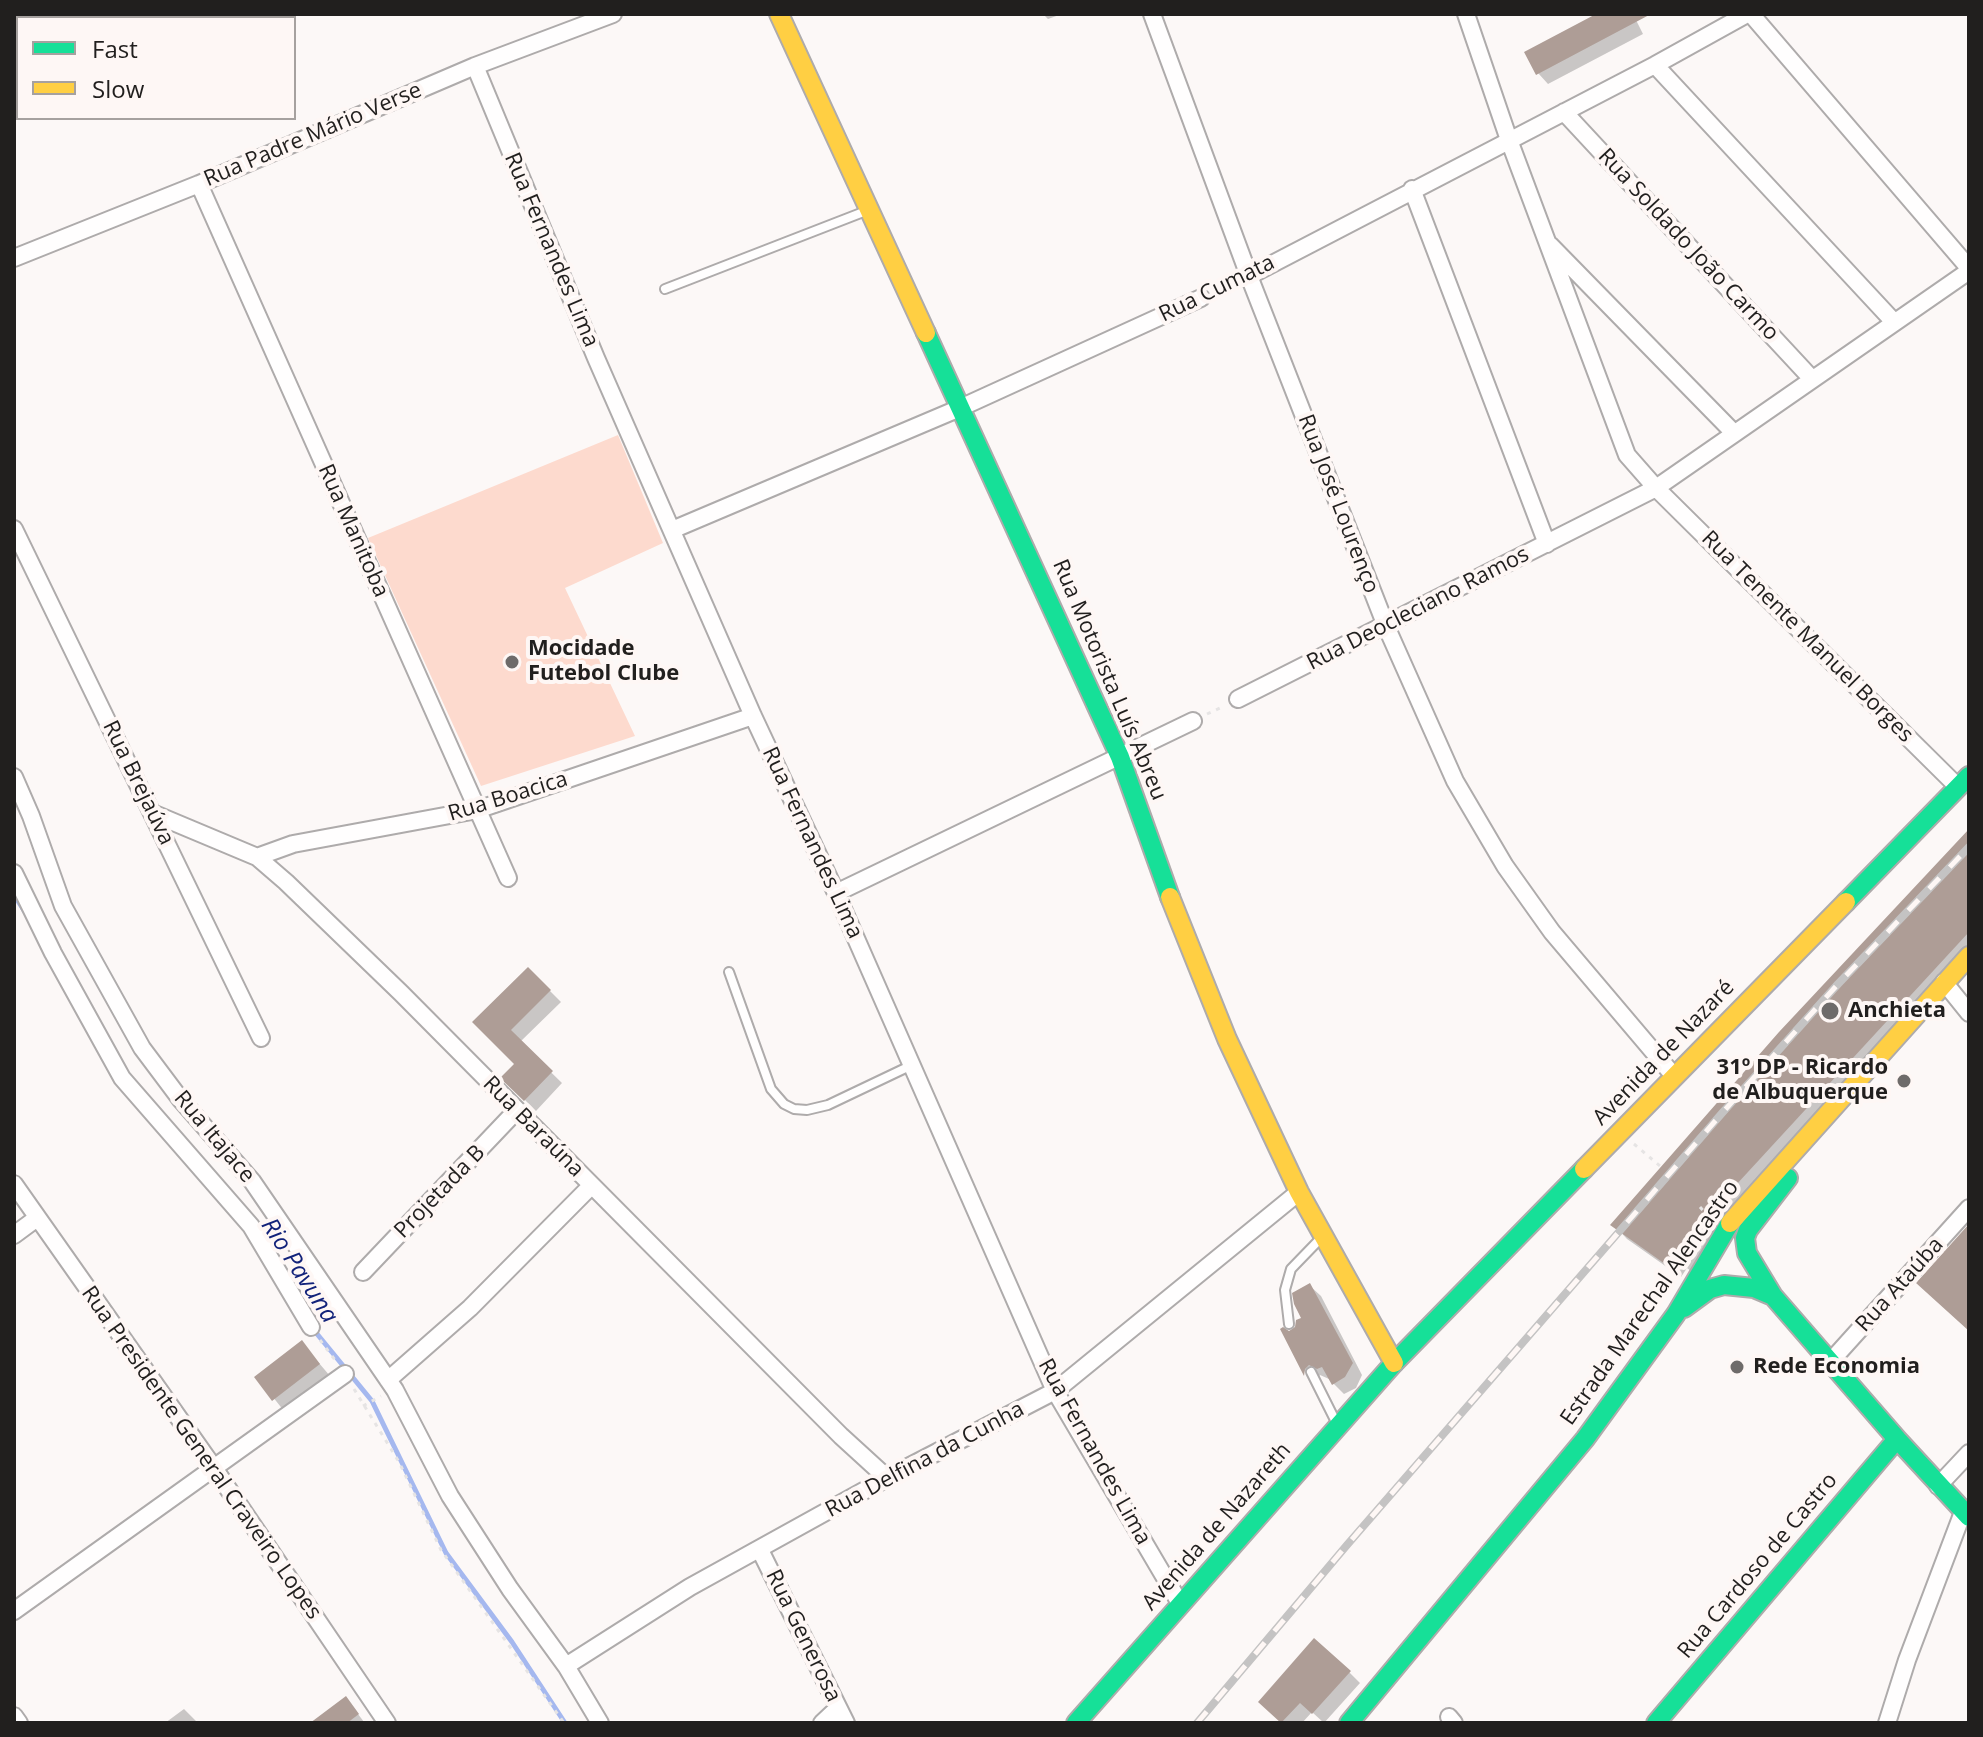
<!DOCTYPE html>
<html>
<head>
<meta charset="utf-8">
<style>
  body { margin:0 }
  #map { position:relative; width:1983px; height:1737px; overflow:hidden; background:#fcf8f7; font-family:"Open Sans",sans-serif }
  canvas { display:block }
  .frame { position:absolute; inset:0; border:16px solid #211f1e; pointer-events:none }
  .legend { position:absolute; left:16px; top:16px; width:280px; height:104px; box-sizing:border-box; background:#fef7f5; border:2px solid #a6a19f; margin:0; padding:10px 14px; list-style:none; font-size:24px; color:#211f1e }
  .legend li { display:flex; align-items:center; gap:16px; height:40px }
  .legend b { width:40px; border:2px solid #a6a19f }
</style>
</head>
<body>
<div id="map">
<canvas width="1983" height="1737"></canvas>
<div class="frame"></div>
<ul class="legend">
<li><b style="height:10px;background:#16e098"></b>Fast</li>
<li><b style="height:10px;background:#ffcf43"></b>Slow</li>
</ul>
</div>
<script>
const context = document.querySelector('canvas').getContext('2d');
context.lineJoin = 'round';
function fill(path, color) {
  context.fillStyle = color;
  context.fill(path, 'evenodd');
}
function shape(rows) {
  const path = new Path2D();
  for (const r of rows) {
    path.moveTo(r[0], r[1]);
    for (let i = 2; i < r.length; i += 2) path.lineTo(r[i], r[i + 1]);
  }
  return path;
}
function trace(path, color, width, dash) {
  context.strokeStyle = color;
  context.lineWidth = width;
  context.lineCap = dash ? 'butt' : 'round';
  context.setLineDash(dash || []);
  context.stroke(path);
}
function drawText(font, color, halo, rows, align = 'center') {
  context.font = font + ' "Open Sans",sans-serif';
  context.lineWidth = 8;
  context.setLineDash([]);
  context.textBaseline = 'middle';
  context.strokeStyle = halo;
  context.fillStyle = color;
  for (const [text, x, y, turn = 0] of rows) {
    context.save();
    context.translate(x, y);
    context.rotate((+turn || 0) * Math.PI / 180);
    context.textAlign = isNaN(turn) ? turn : align;
    if (halo) context.strokeText(text, 0, 0);
    context.fillText(text, 0, 0);
    context.restore();
  }
}
const green = shape([
  [618,435,663,543,565,588,635,736,481,786,368,538]
]);
const shadow = shape([
  [1043,14,1062,14,1048,19],
  [1601,14,1633,14,1643,34,1548,84,1538,73],
  [1969,833,1969,962,1696,1275,1687,1268,1681,1277,1627,1239,1613,1224],
  [528,969,561,1002,520,1042,562,1083,536,1111,503,1078,517,1064,475,1022],
  [1310,1286,1321,1296,1362,1375,1356,1388,1344,1394,1329,1379,1320,1375,1315,1383,1306,1374,1282,1330,1289,1333,1304,1318],
  [302,1343,330,1376,284,1411,257,1377],
  [1349,1672,1360,1683,1324,1723,1312,1712,1302,1723,1283,1723,1271,1712],
  [352,1706,364,1722,362,1723,321,1723],
  [184,1709,198,1723,165,1723]
]);
const stream = shape([
  [14,889,16,898,25,912],
  [313,1329,372,1401,446,1553,512,1642,565,1723]
]);
const building = shape([
  [1596,14,1651,14,1536,75,1524,52],
  [1969,829,1969,932,1701,1223,1681,1262,1671,1255,1665,1264,1610,1225,1779,1032],
  [528,967,551,990,511,1030,553,1071,524,1101,500,1078,514,1064,472,1022],
  [1969,1224,1969,1331,1916,1283],
  [1310,1283,1353,1363,1345,1377,1332,1385,1322,1367,1317,1369,1309,1365,1305,1369,1304,1376,1280,1329,1283,1327,1289,1331,1295,1327,1296,1320,1301,1318,1294,1304,1292,1293],
  [302,1340,320,1364,272,1401,254,1377],
  [1314,1638,1351,1671,1312,1714,1300,1703,1281,1723,1258,1702],
  [346,1696,359,1714,347,1723,310,1723]
]);
const path = shape([
  [1215,291,1234,283],
  [1207,714,1222,707],
  [1634,1144,1660,1166],
  [1700,1207,1708,1216],
  [320,1340,335,1360],
  [354,1389,399,1462,441,1550,564,1723],
  [363,1406,381,1396]
]);
const lane = shape([
  [665,289,866,211],
  [729,972,771,1089,784,1104,794,1109,807,1110,828,1105,912,1065],
  [1289,1324,1285,1290,1291,1269,1321,1238],
  [1311,1372,1336,1422]
]);
const street = shape([
  [1152,14,1249,276,1386,626,1455,781,1505,866,1552,932,1674,1076],
  [1466,14,1509,140,1627,455,1656,488,1957,786],
  [1751,14,1969,268],
  [1655,65,1894,322],
  [475,66,596,358,753,716,836,893,1055,1391,1181,1605],
  [1564,112,1812,379],
  [199,184,508,878],
  [1412,189,1547,544],
  [1550,245,1734,433],
  [14,258,199,184,475,66,613,14],
  [1249,276,1655,65,1747,14],
  [14,529,261,1038],
  [672,530,960,408,1201,298],
  [1238,699,1656,488,1969,271],
  [14,777,31,816,63,906,142,1048,181,1100,252,1181,395,1390,450,1496,510,1589,566,1666,600,1723],
  [152,813,257,857,286,882,401,993,841,1436,887,1478],
  [257,857,293,844,477,810,753,716],
  [14,873,53,953,122,1078,251,1226,311,1327],
  [836,893,1193,721],
  [1944,982,1969,1013],
  [14,1184,214,1468,387,1723],
  [14,1235,37,1218],
  [363,1272,516,1111],
  [1831,1361,1969,1208],
  [388,1380,470,1308,591,1186],
  [1938,1486,1969,1453],
  [760,1550,846,1723],
  [14,1611,345,1374],
  [566,1666,690,1587,887,1478,1055,1391,1299,1192],
  [14,1716,19,1723],
  [1449,1717,1454,1723],
  [822,1723,838,1708],
  [1887,1723,1907,1660,1963,1512]
]);
const fast = shape([
  [926,333,1120,757,1170,897],
  [1846,902,1969,776],
  [1684,1308,1710,1289,1724,1285,1754,1288,1773,1296],
  [1897,1439,1969,1517],
  [1076,1723,1394,1363,1584,1169],
  [1349,1723,1585,1439,1676,1314,1730,1223],
  [1656,1723,1897,1439,1773,1296,1747,1253,1745,1238,1748,1230,1788,1178]
]);
const slow = shape([
  [779,14,926,333],
  [1170,897,1227,1039,1299,1192,1394,1363],
  [1584,1169,1846,902],
  [1730,1223,1969,956]
]);
const rail = shape([
  [1197,1723,1347,1545,1723,1112,1838,984,1969,847]
]);
const markers = [
  [512,662,8,"#6e6b6a"],
  [1830,1011,10,"#6e6b6a"],
  [1904,1081,8,"#6e6b6a"],
  [1737,1367,8,"#6e6b6a"]
];
const streetNames = [
  ["Rua Padre Mário Verse",313,135,-23],
  ["Rua Soldado João Carmo",1688,245,47],
  ["Rua Fernandes Lima",551,250,67],
  ["Rua Cumata",1217,289,-26],
  ["Rua José Lourenço",1338,504,69],
  ["Rua Manitoba",353,531,66],
  ["Rua Deocleciano Ramos",1418,609,-27],
  ["Rua Tenente Manuel Borges",1807,637,45],
  ["Rua Motorista Luís Abreu",1109,680,67],
  ["Rua Brejaúva",138,783,64],
  ["Rua Boacica",508,797,-17],
  ["Rua Fernandes Lima",812,843,65],
  ["Avenida de Nazaré",1664,1053,-46],
  ["Rua Baraúna",533,1127,45],
  ["Rua Itajace",214,1137,50],
  ["Projetada B",440,1192,-46],
  ["Rua Ataúba",1900,1285,-48],
  ["Estrada Marechal Alencastro",1650,1303,-55],
  ["Rua Fernandes Lima",1094,1452,61],
  ["Rua Presidente General Craveiro Lopes",201,1453,55],
  ["Rua Delfina da Cunha",925,1460,-28],
  ["Avenida de Nazareth",1217,1527,-49],
  ["Rua Cardoso de Castro",1758,1566,-50],
  ["Rua Generosa",803,1636,64]
];
const poiNames = [
  ["Mocidade",528,649],
  ["Futebol Clube",528,674],
  ["Anchieta",1848,1011],
  ["31º DP - Ricardo",1888,1068,"right"],
  ["de Albuquerque",1888,1093,"right"],
  ["Rede Economia",1753,1367]
];
const waterNames = [
  ["Rio Pavuna",299,1271,57]
];
fill(green, '#fddace');
fill(shadow, '#0003');
trace(stream, '#a5b8ef', 5);
fill(building, '#ae9d96');
trace(lane, '#aeabab', 12);
trace(street, '#aeabab', 20);
trace(fast, '#aeabab', 22);
trace(slow, '#aeabab', 22);
trace(path, '#e6e4e4', 3, [4, 6]);
trace(lane, '#fffefe', 8);
trace(street, '#fffefe', 16);
trace(fast, '#16e098', 18);
trace(slow, '#ffcf43', 18);
trace(rail, '#c4c3c3', 8);
trace(rail, '#fef7f5', 5, [15]);
for (const [x, y, r, color] of markers) {
  const dot = new Path2D();
  dot.arc(x, y, r, 0, 2 * Math.PI);
  context.fillStyle = color;
  context.fill(dot);
  trace(dot, '#fef7f5', 3);
}
drawText('22px', '#211f1e', '#fef7f5', streetNames);
drawText('bold 22px', '#211f1e', '#fef7f5', poiNames, 'left');
drawText('italic 24px', '#12227a', '#fef7f5', waterNames);
</script>
</body>
</html>
